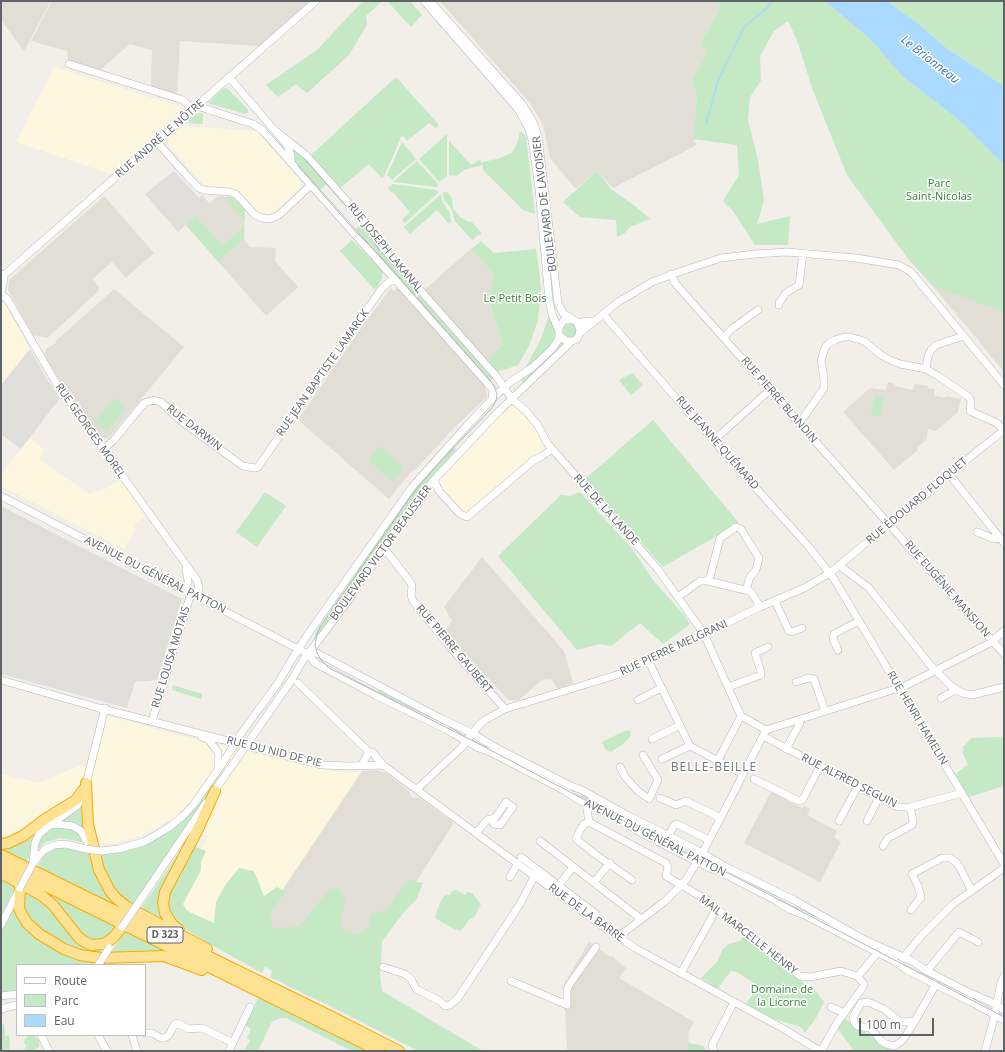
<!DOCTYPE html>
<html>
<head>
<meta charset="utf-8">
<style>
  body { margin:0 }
  #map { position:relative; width:1005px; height:1052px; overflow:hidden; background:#f1efe8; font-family:"Open Sans",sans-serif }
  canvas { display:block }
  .frame { position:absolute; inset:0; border:2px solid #5f6368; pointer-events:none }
  .legend { position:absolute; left:16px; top:964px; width:130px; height:72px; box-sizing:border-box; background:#fff; border:1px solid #bfc1c3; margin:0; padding:5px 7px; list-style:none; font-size:12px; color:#5f6368 }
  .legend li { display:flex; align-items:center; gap:8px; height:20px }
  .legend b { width:20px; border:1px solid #bfc1c3 }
  .scale { position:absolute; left:859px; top:1018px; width:75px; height:18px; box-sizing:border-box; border:2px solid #5f6368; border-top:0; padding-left:5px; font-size:12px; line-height:14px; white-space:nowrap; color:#5f6368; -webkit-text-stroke:3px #fff; paint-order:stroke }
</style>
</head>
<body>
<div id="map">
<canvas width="1005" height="1052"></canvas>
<div class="frame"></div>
<ul class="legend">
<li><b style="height:5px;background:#fff"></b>Route</li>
<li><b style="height:11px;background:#c5e8c5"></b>Parc</li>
<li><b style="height:11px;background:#aadaff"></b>Eau</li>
</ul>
<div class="scale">100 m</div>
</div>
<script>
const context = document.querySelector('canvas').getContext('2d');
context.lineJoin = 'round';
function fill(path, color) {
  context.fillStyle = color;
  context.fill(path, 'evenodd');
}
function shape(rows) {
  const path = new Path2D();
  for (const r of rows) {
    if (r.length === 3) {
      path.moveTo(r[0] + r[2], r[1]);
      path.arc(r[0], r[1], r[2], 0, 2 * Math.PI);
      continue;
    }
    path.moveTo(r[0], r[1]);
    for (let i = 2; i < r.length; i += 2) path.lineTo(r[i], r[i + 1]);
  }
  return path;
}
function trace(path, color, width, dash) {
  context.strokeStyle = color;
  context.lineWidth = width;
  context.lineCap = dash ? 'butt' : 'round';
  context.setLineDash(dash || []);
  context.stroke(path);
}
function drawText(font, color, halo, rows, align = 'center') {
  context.font = font + ' "Open Sans",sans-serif';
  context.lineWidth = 3;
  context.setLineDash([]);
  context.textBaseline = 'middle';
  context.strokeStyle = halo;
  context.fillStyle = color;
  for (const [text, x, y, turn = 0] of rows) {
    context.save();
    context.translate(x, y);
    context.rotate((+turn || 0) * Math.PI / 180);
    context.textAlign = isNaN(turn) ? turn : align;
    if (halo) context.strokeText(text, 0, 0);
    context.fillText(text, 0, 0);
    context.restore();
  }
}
const commercial = shape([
  [54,67,185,108,111,174,16,142],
  [184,126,257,131,260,133,265,140,300,180,300,187,273,213,257,213,240,195,206,188,168,144,168,140],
  [1,303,6,306,30,349,1,385],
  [511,402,532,423,548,447,465,522,432,488],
  [29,438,45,450,39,459,89,494,107,488,120,480,146,516,134,524,135,529,124,549,1,486,1,476],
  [108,716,205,742,256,753,327,770,349,773,362,771,247,943,208,927,183,906,181,901,186,884,208,836,168,820,155,829,135,838,112,843,94,843,90,790,6,836,1,833,1,774,39,783,81,765,86,767,99,718]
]);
const industrial = shape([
  [174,171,199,198,202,195,210,204,178,232,145,194],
  [30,349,48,381,60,398,21,449,1,434,1,385],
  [1,506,182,599,157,680,135,682,127,708,1,674]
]);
const education = shape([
  [1,1,51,1,24,51,1,20],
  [52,1,310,1,259,46,180,41,177,94,151,86,152,50,130,44,100,70,68,60,67,51,31,41],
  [440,1,716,1,721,8,700,43,707,52,691,82,697,95,693,139,697,145,613,188,597,171,576,189,550,158,543,125,530,103],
  [104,196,154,253,126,278,112,262,93,279,99,287,99,291,47,338,33,335,8,290,9,280],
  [218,196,233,198,244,209,245,214,244,239,250,247,276,248,275,261,298,287,266,316,186,225],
  [471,249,493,274,489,303,503,345,486,360,424,290],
  [933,286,1004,309,1004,372,980,343,979,339,978,340],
  [391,288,394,291,397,288,485,386,487,397,456,426,416,469,411,472,389,499,298,420,364,324],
  [114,289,184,347,109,438,100,438,79,409,81,406,78,401,75,402,58,378,46,358,45,353,46,349,56,343,56,341],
  [888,382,895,384,895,386,913,390,915,384,928,386,928,388,935,389,934,395,945,398,946,396,961,399,958,412,936,431,928,429,926,440,917,448,918,450,894,470,843,412,870,388,886,390],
  [482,557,564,651,573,683,558,689,551,679,542,680,519,700,509,700,444,632,452,621,444,607],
  [376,770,386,773,409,791,410,795,413,798,418,797,453,822,453,824,416,882,363,944,247,943,362,771],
  [771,792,802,808,804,806,810,809,807,815,837,831,834,837,841,842,820,882,744,843],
  [589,942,610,957,613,956,616,960,626,968,619,978,694,1022,688,1034,689,1043,685,1051,567,1051,564,984]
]);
const green = shape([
  [363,1,382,1,366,16,367,25,349,55,307,93,296,84,278,97,266,85,317,50],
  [387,1,410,1,422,15,411,27],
  [716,1,825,1,871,40,901,75,960,121,1004,165,1004,312,933,286,909,260,847,175,812,88,797,40,788,21,774,31,760,56,761,81,750,97,748,120,758,160,764,200,757,224,790,216,788,245,755,245,733,211,723,201,739,175,737,145,693,139,697,95,691,82,707,52,700,43,721,8],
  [887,1,1004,1,1004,86,949,50,921,26],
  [396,77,439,125,436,128,429,123,407,141,403,136,400,137,400,140,384,176,382,178,369,164,340,188,311,155],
  [222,89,226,88,230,91,248,110,248,113,245,114,208,103],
  [196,113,203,114,203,124,189,123,189,119],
  [520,131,526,136,535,214,523,210,483,170,482,162,497,159,512,153,518,141],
  [447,134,447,176,439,182,419,159],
  [449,141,471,165,480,159,482,165,464,170,456,176,449,175],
  [402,142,416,159,392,180,387,175],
  [289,145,296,149,328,183,319,191,294,161],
  [417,161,438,184,437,187,393,182],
  [597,171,612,190,635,206,650,219,630,227,625,233,617,237,616,220,580,217,563,202],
  [393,184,436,190,439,192,405,223,402,220,410,212,393,192,392,193,388,188],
  [446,191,452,198,453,208,460,217,469,222,471,221,482,234,478,235,472,240,455,221,451,208,444,200,443,193],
  [441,194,442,201,450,214,451,222,449,224,437,210,410,234,404,227],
  [227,196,233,198,244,209,245,218,242,218,228,203],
  [196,216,222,246,243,228,244,229,244,239,218,261,186,225],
  [363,223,418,292,413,296,353,231],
  [352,240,383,271,382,279,375,290,340,251],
  [481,241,494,253,536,249,539,270,541,288,538,320,529,346,518,365,497,372,487,359,503,345,489,302,493,274,471,249],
  [421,294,494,377,489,382,415,299],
  [549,315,556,330,553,343,528,367,527,365,541,339],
  [570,330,8],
  [560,341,567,344,524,383,521,380,558,346],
  [632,373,643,385,631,395,619,380],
  [875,396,884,398,880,417,871,415],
  [114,398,126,408,107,431,95,422],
  [653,420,739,523,663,567,585,479],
  [380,446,404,468,392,482,368,459],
  [453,447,456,450,417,494,373,557,369,554,415,490],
  [265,492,286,506,257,547,236,532],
  [580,492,633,550,652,579,684,615,690,624,663,644,640,623,611,646,600,644,577,650,498,556,561,495,569,496],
  [367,557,371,559,316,639,314,638,317,630],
  [173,685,202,694,201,699,172,690],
  [380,687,459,730,457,734,377,693],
  [629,730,631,732,630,737,623,744,611,752,605,749,602,742,624,731],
  [1004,735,1004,786,969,797,955,774,968,765,962,751,964,751,963,747,972,738,1002,737],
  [224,766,225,767,206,797,207,798,131,907,107,884,98,854,113,853,126,851,139,847,158,838,173,827],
  [582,794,648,826,645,833,580,798],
  [83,800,88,833,75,824,60,820],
  [45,826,31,849,27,863,1,850,1,846],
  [53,826,74,828,87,843,60,838,46,842,38,849,37,841,40,836],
  [195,829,164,887,167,922,139,911],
  [63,846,91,853,105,889,182,938,37,867,44,855,48,850,55,847],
  [193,846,206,851,201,862,201,870,183,904,187,911,214,923,216,902,226,884,239,868,254,871,264,896,277,887,286,892,270,912,273,928,299,927,328,891,338,887,346,902,340,917,343,930,358,934,369,926,370,915,387,909,408,880,423,883,416,900,405,911,382,941,380,977,382,991,483,1051,418,1051,346,1014,270,977,272,971,265,966,262,973,203,940,181,927,172,916,168,908,168,899,174,883],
  [1,876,16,886,1,916,2,892],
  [27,888,97,949,102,950,98,955,87,954,55,942,24,914,23,898],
  [456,890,465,895,467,892,472,893,481,904,475,916,469,920,461,931,454,929,435,918,440,903,444,896,451,894,452,891],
  [43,891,118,927,105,942,86,941],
  [13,905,25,924,96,961,94,965,17,965,17,992,1,994,1,929],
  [126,931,181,958,108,956],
  [744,934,802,981,807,988,815,990,824,1002,816,1018,805,1033,801,1027,774,1019,746,1004,758,986,737,972,731,971,717,989,701,978,718,961,722,950,729,944,740,941],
  [258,998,367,1051,352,1051,286,1018,280,1018,275,1020,271,1023,258,1051,243,1051,244,1050,245,1050,250,1040,247,1038,251,1029,245,1025],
  [844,1018,892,1051,851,1051,852,1048,837,1028],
  [4,1024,5,1036,9,1035,10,1047,9,1047,9,1051,1,1051,1,1025],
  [28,1035,36,1035,35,1036,39,1041,39,1047,33,1051,17,1051,25,1049,26,1046,24,1042],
  [689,1043,703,1046,705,1049,709,1051,685,1051]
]);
const water = shape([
  [825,1,887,1,921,26,949,50,1004,86,1004,165,960,121,901,75,871,40]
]);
const stream = shape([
  [706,124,718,81,744,27,767,8,772,1]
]);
const minor = shape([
  [424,1,518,109,529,129,532,140,539,189,549,300,552,314,558,329],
  [430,1,523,105,533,122,538,136,558,303,563,313,577,322,580,329,579,335,577,339,572,341,566,341,559,335,559,327,564,320,573,320],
  [69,64,183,100,193,110],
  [229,77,287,145,291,156,291,162],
  [197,106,253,124,262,130,488,384,493,390,492,399],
  [277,132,306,155,362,218,384,249,497,377,512,399,526,411,537,424,547,443,657,568,704,634,741,716],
  [157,142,188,177,199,188,204,190,230,192,236,194,254,214,262,218,270,219,279,215,311,185],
  [1,274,4,279,1,292],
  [671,274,675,283,682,291,1004,654],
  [3,276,316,1],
  [1,294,8,300,56,383,197,580,199,588,197,596],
  [779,305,779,303,786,293,799,285,803,253],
  [603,314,676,398,711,437,718,446,809,547,834,579,1004,864],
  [578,323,588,321,594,321],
  [580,333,618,302,652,282,679,272,721,258,755,254,787,252,856,258,899,265,911,272,1004,385],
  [724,337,733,328,758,310],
  [926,369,928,356,931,350,936,345,964,336],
  [799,424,824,388,824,379,821,360,825,348,829,343,835,340,844,337,850,337,864,341,881,355,890,360,900,364,926,369,938,376,969,397,971,401,970,411,997,423,1003,430],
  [714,440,770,390],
  [103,450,114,440,144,403,154,400,161,402,181,421,243,466,255,468,258,467,382,288,394,278],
  [949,474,1004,543],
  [434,480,439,491,460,514,467,517,534,460,542,456,552,449],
  [1,496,308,654,315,663,375,695,445,729,479,748,490,752,565,791,577,799,625,823,645,835,707,867,720,872,775,900,789,909,804,915,894,961,907,970,971,1002,1004,1020],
  [977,532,994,539,1000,538],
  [383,549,387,552,411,583,412,586,411,595,413,601,450,647,505,709],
  [839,565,869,588,931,666,951,686,962,693,972,695,1004,687],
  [186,569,188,581,188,592],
  [709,581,720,538,736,527,741,529,759,558,756,570,750,577,746,590],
  [678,597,700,581,708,581,749,591,752,593,760,607],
  [775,601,789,631,792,632,802,628],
  [838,650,833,639,834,634,859,621],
  [308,654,317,653,442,719,472,733,495,747,571,786,582,790,627,815,695,849,728,868,794,900,865,940,912,961,927,971,970,993,989,1001,1004,1010],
  [649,662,690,746,743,774],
  [1,680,99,708,322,765,349,766,383,765],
  [796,682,809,678,814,679,825,711],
  [298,683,369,752,372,752,383,765,608,930,635,948,784,1029,820,1051],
  [728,687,761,675,761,672,755,653,768,647],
  [941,698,952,692,955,688],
  [638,700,661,688],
  [741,716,766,730],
  [152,721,191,593],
  [766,730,905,686,990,643,1004,631],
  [763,736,898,807,910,807,962,793],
  [202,737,209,740,218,752,218,770],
  [652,739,680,725],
  [786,749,800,723,800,719],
  [662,759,690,746],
  [718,760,741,716],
  [361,766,369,752],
  [620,767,626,778,638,791,649,799,658,780,643,755],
  [754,779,799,801,803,799,820,766],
  [85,788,105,708],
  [417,789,461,748,479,725,485,720,505,709,623,673,760,607,804,588,830,573,885,527,927,494,930,489,1004,430],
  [213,793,291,681,305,657,315,645,348,601,406,515,434,480,499,411,572,341],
  [660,798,676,805,686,801,721,818],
  [586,803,589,822],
  [839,821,858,786],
  [867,821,879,797],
  [589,822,666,863,668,867,666,876,705,899,790,968,800,976,810,977,841,971,857,976,860,974,877,953],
  [589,822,584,824,580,830,576,839,595,854,632,880],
  [50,825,77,806,82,797],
  [476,833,487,820,495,818,506,802,513,807,500,825,494,824,491,820],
  [669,835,674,825,677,824,709,840],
  [540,841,641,919],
  [883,846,888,838,912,825,913,821,910,807],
  [101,851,118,849,144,842,168,828,183,816,194,804,224,761,240,735,278,683,292,659,308,634,412,487,463,430,492,399,509,383,533,367,553,348,560,337],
  [521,857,596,914],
  [33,863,35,843,39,834,50,825,57,824,73,826,81,831,90,847],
  [33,863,44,850,54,845,65,844,86,849],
  [510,877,518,863],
  [594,882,610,863],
  [559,885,573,867],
  [141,899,206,803],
  [911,910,921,897,918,886,912,874,942,858,950,858,956,862,960,868,972,891],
  [1,925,18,892],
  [618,937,664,902,686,880,705,848,766,730],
  [903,958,922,935,953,904,1004,868],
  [383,967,405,974,411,979,416,989,440,1001,445,1006,450,1005,458,998,520,904,535,875],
  [927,971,959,932,978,942],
  [681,973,717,908],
  [511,981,567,1005,567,990,569,985,596,947],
  [1,996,17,994],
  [831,1007,844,1013],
  [1,1009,17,1005],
  [915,1021,906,1022,899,1021,884,1009,868,1002,861,1003,853,1017,854,1022,857,1026,870,1028,874,1032,880,1040,886,1044,895,1046,903,1040,915,1021,936,984],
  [145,1033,152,1033,161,1038,165,1038,169,1035,174,1025,177,1023,189,1029,202,1028,233,1043],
  [41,1035,49,1051],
  [98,1035,107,1051],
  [132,1035,137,1051],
  [229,1051,250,1007],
  [714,1051,712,1045,734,1002],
  [821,1051,837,1023,863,987,864,984,857,976],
  [985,1051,994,1018,1001,982,1004,976]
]);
const highway = shape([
  [86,783,88,824,99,870,110,891,116,898,127,907,207,949],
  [1,844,8,843,23,836,45,819,76,800,84,789],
  [1,855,328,1015,399,1051],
  [1,864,379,1051],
  [1,873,41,895,53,905,79,938,85,942,91,945,104,944,113,938,122,927],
  [20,888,19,908,21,913,27,923,39,934,64,949,80,955,101,958,164,956,202,970],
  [179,930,172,924,165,913,163,903,165,892,198,829,215,791]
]);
const tram = shape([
  [305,159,365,228,379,250],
  [298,166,356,232,381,257,491,382,494,386,497,394,496,401,491,409,437,465,411,496,320,627,317,634,315,645,317,653,321,660,329,668,479,744,691,856,709,863,791,906,1004,1017]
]);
const minorBridge = shape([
  [86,849,101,851],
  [20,888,33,863],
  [122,927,141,899],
  [99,964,109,948]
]);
const shields = [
  [165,935,36]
];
const shieldNames = [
  ["D 323",165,935]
];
const streetNames = [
  ["RUE ANDRÉ LE NÔTRE",160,139,-41],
  ["BOULEVARD DE LAVOISIER",545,204,-97],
  ["RUE JOSEPH LAKANAL",385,248,51],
  ["RUE JEAN BAPTISTE LAMARCK",323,373,-55],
  ["RUE PIERRE BLANDIN",779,400,49],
  ["RUE DARWIN",194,428,38],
  ["RUE GEORGES MOREL",90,431,55],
  ["RUE JEANNE QUÉMARD",717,443,49],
  ["RUE ÉDOUARD FLOQUET",917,501,-40],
  ["RUE DE LA LANDE",606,510,48],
  ["BOULEVARD VICTOR BEAUSSIER",381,553,-54],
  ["AVENUE DU GÉNÉRAL PATTON",155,575,27],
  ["RUE EUGÉNIE MANSION",947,589,49],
  ["RUE PIERRE MELGRANI",674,648,-25],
  ["RUE PIERRE GAUBERT",454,649,50],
  ["RUE LOUISA MOTAIS",171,657,-73],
  ["RUE HENRI HAMELIN",917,718,59],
  ["RUE DU NID DE PIE",274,752,14],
  ["RUE ALFRED SEGUIN",849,781,27],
  ["AVENUE DU GÉNÉRAL PATTON",655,838,27],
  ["RUE DE LA BARRE",586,913,36],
  ["MAIL MARCELLE HENRY",748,935,38]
];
const parkNames = [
  ["Parc",939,184],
  ["Saint-Nicolas",939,197],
  ["Le Petit Bois",515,299],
  ["Domaine de",782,990],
  ["la Licorne",782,1003]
];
const waterNames = [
  ["Le Brionneau",930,60,38]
];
const neighbourhoodNames = [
  ["BELLE-BEILLE",714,768]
];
fill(commercial, '#fef7e0');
fill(industrial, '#e0deda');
fill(education, '#e1ded6');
fill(green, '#c5e8c5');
fill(water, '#aadaff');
trace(stream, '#aadaff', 1.5);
trace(minor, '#b5b8bc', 8);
trace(highway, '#f9ab00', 12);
trace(minor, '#fff', 7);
trace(highway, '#fde293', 10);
trace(tram, '#b6b7b8', 1);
trace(minorBridge, '#b5b8bc', 8, []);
trace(minorBridge, '#fff', 7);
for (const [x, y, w] of shields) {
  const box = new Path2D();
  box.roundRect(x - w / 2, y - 8, w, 16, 3);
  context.fillStyle = '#fff';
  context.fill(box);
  trace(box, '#5f6368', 1);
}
drawText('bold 10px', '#5f6368', null, shieldNames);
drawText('11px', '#5f6368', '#fff', streetNames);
drawText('11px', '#348238', '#fff', parkNames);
drawText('italic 12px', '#4174aa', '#fff', waterNames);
context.letterSpacing = '1px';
drawText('12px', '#70757a', '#fff', neighbourhoodNames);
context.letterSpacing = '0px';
</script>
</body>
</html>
